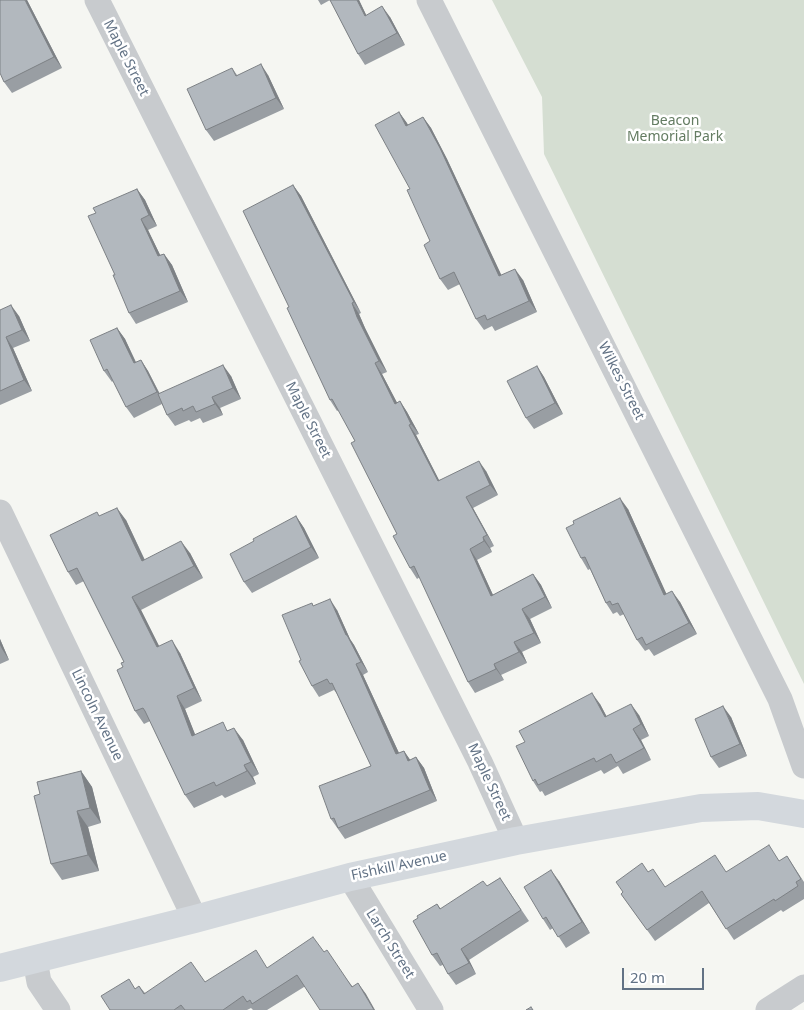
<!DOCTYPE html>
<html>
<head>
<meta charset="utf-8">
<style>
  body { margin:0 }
  #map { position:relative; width:804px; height:1010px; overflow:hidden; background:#f5f6f2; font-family:"Noto Sans",sans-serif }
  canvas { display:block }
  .scale { position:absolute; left:622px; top:968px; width:82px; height:22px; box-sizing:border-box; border:2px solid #627285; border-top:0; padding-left:6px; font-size:15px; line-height:18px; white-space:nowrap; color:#627285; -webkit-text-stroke:4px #fff; paint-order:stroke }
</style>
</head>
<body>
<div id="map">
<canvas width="804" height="1010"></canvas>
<div class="scale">20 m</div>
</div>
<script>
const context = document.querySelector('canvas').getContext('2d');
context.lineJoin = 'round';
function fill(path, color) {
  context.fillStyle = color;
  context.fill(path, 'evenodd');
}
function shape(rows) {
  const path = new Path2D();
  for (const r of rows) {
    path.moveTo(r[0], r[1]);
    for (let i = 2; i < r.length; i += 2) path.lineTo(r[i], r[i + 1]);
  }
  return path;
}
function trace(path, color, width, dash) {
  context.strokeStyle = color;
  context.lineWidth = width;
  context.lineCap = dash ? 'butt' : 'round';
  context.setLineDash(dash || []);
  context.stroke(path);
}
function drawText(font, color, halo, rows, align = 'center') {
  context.font = font + ' "Noto Sans",sans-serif';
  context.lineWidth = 5;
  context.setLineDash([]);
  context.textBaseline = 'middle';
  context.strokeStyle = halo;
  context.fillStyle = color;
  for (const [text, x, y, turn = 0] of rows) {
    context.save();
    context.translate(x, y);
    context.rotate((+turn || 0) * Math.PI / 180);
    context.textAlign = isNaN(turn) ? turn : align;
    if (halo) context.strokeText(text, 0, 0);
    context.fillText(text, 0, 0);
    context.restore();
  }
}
const green = shape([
  [492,0,804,0,804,684,544,154,542,97]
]);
const minor = shape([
  [97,0,480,762,516,841],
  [429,0,780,699,804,766],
  [0,512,195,919],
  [350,877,431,1010],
  [35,960,39,982,58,1010],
  [768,1010,804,987]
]);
const secondary = shape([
  [0,968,195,919,350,877,516,841,701,808,758,806,804,814]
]);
const wall = shape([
  [27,0,62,68,12,93,4,82],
  [318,0,359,0,366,15,390,17,405,45,365,65,358,54,330,0,321,5],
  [232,68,237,75,268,75,284,109,214,141,206,130],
  [399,112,408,125,423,117,431,128,447,159,501,275,523,280,537,312,495,331,492,326,484,330,476,319,460,284,448,290,440,279,430,241,410,189],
  [293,185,301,196,361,313,359,314,365,328,387,372,382,374,397,403,400,401,407,412,419,434,416,435,439,480,486,471,498,495,473,508,494,546,490,548,492,552,477,560,493,595,533,574,541,585,552,608,530,619,541,643,522,652,527,663,501,675,504,680,475,693,468,682,420,577,417,579,410,568,397,534,355,441,339,410,337,411,330,400,289,307],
  [137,189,145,200,157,226,148,230,160,255,164,254,172,265,188,302,136,324,129,313,115,275,96,213],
  [0,310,19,316,30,341,13,348,32,391,0,405],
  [117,328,125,339,136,362,141,360,148,371,160,394,231,376,241,399,220,408,223,415,203,423,200,418,191,422,189,420,175,426,167,415,162,404,134,418,126,407,113,381,112,382,104,371],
  [537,366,544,377,563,414,534,429,526,418],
  [628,509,666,594,680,602,697,634,654,656,649,649,645,651,637,640,624,614,620,616,617,612,613,614,606,603,590,569,588,570,581,558],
  [100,516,126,520,145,560,190,553,203,578,141,610,159,646,180,653,202,701,185,709,195,735,229,730,243,740,259,774,253,777,256,784,225,798,222,795,194,808,185,795,150,721,144,724,135,711,123,667,124,662,84,581,76,585,68,572],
  [296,516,304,528,319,558,252,593,244,582,254,541],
  [314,606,337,610,350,639,354,645,368,672,363,675,399,753,404,751,410,760,416,757,424,768,437,801,345,839,331,819,371,766,337,694,334,690,319,697,312,686,301,660],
  [0,639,9,660,0,664],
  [600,704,607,717,639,715,649,736,641,740,651,760,623,774,618,766,604,774,601,770,545,796,542,791,540,792,533,781,525,742],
  [731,717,747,756,719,768,711,757],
  [81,771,92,787,101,823,88,827,99,871,62,880,51,864,40,794],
  [787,856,804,882,804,899,783,912,781,910,734,940,709,903,655,941,621,894,648,872,665,887,726,872,780,861],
  [500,878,529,921,469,960,476,974,456,985,448,974,443,965,440,966,432,955,418,918,437,904,441,909,487,886],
  [559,881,590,933,566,948,553,928,550,930,543,919],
  [324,952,353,987,366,994,304,987,267,1010,253,1010,251,1008,247,1010,110,1010,139,986,145,993,205,982,268,968]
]);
const shadedWall = shape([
  [25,0,27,0,62,68,54,57],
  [357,0,359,0,372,27,365,16],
  [382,6,390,17,405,45,397,33],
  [261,64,268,75,284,109,276,98],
  [399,112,407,123,414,137,406,126],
  [423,117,431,128,447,159,507,287,499,276],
  [293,185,301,196,361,313,354,302],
  [137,189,145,200,157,226,149,215],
  [141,219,148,230,166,267,158,256],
  [164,254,172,265,188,302,180,291],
  [515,269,523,280,537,312,529,301],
  [352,303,359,314,365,328,387,372,379,361,357,317],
  [11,305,19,316,30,341,22,330],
  [117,328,125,339,141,374,134,363],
  [6,337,13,348,32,391,24,380],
  [141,360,148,371,164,403,157,392],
  [375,363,382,374,403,414,395,404],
  [223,365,231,376,241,399,233,388],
  [537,366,544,377,563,414,555,403],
  [212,397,220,408,223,415,215,404],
  [400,401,407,412,419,434,411,424],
  [409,425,416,435,445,492,438,481],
  [479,461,486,471,498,495,490,485],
  [466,497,473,508,494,546,487,535],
  [620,498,628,509,672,606,664,595],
  [117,508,126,520,151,574,142,561],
  [296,516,304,528,319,558,311,547],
  [483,537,490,548,492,552,484,541],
  [181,541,190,553,203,578,194,566],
  [470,549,477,560,498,606,491,596],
  [533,574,541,585,552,608,545,597],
  [672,591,680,602,697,634,689,623],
  [132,597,141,610,166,660,157,647],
  [330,599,337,610,350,639,354,645,368,672,361,662,346,635],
  [522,609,530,619,541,643,534,633],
  [0,639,9,660,2,649,0,645],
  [172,640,180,653,202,701,194,688],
  [514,642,522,652,527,663,519,652],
  [356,664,363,675,404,764,396,754],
  [494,664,501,675,504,680,496,669],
  [592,693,600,704,613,729,605,717],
  [177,696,185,709,201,749,192,736],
  [631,704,639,715,649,736,641,724],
  [723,706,731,717,747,756,740,744],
  [234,728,243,740,259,774,251,762],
  [633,729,641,740,651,760,644,748],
  [404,751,411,761,408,761],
  [416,757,424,768,437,801,430,790],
  [244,765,253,777,256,784,247,771],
  [81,771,92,787,101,823,90,808],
  [77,811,88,827,99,871,88,855],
  [551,870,559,881,590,933,582,922],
  [461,949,469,960,476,974,469,963],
  [358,983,366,994,375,1010,374,1010]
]);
const building = shape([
  [0,0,25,0,54,57,4,82,0,73,0,0],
  [330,0,357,0,365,16,382,6,397,33,358,54,330,0],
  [261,64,276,98,206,130,187,89,232,68,236,76,261,64],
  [399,112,406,126,423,117,440,148,499,276,515,269,529,301,487,320,485,315,476,319,454,272,440,279,424,245,430,241,407,190,410,189,375,125,399,112],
  [293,185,354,302,352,303,357,317,379,361,375,363,395,404,400,401,411,424,409,425,438,481,479,461,490,485,466,497,487,535,483,537,484,541,470,549,491,596,533,574,545,597,522,609,534,633,514,642,519,652,494,664,496,669,468,682,414,566,410,568,393,536,397,534,351,443,355,441,332,399,330,400,287,308,289,307,243,211,293,185],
  [137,189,149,215,141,219,158,256,164,254,180,291,129,313,113,275,115,275,88,216,96,213,93,208,137,189],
  [11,305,22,330,6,337,24,380,0,391,0,310,11,305],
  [117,328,134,363,141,360,157,392,126,407,107,369,104,371,90,340,117,328],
  [223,365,233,388,212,397,215,404,196,412,193,406,183,411,182,408,167,415,158,394,223,365],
  [537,366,555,403,526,418,507,381,537,366],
  [620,498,664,595,672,591,689,623,646,645,642,637,637,640,618,603,612,605,610,601,606,603,585,557,581,558,566,528,574,524,573,521,620,498],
  [117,508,142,561,181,541,194,566,132,597,157,647,172,640,194,688,177,696,192,736,223,722,227,731,234,728,251,762,244,765,247,771,216,786,214,782,185,795,145,711,143,708,135,711,117,670,123,667,121,663,124,662,77,568,68,572,50,535,97,512,99,516,117,508],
  [296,516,311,547,244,582,230,554,254,541,253,539,296,516],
  [330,599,346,635,347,635,361,662,356,664,396,754,404,751,408,761,416,757,430,790,338,828,334,818,331,819,319,786,371,766,332,683,330,684,327,679,312,686,299,661,301,660,282,615,312,603,313,606,330,599],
  [592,693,605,717,631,704,641,724,633,729,644,748,616,763,611,754,596,762,594,758,538,785,535,779,533,781,516,746,525,742,519,731,592,693],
  [723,706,740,744,711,757,695,719,723,706],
  [81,771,90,808,77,811,88,855,51,864,34,796,40,794,37,782,81,771],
  [769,845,779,861,787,856,801,879,796,882,798,886,775,901,774,899,726,929,702,891,647,930,621,894,623,892,616,882,642,863,648,872,653,869,665,887,715,855,726,872,769,845],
  [551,870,582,922,558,937,546,917,543,919,524,887,551,870],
  [500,878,521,910,461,949,469,963,448,974,437,953,432,955,413,921,418,918,417,916,437,904,440,909,483,881,487,886,500,878],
  [313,937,324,952,327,950,352,987,358,983,374,1010,320,1010,297,975,252,1004,250,1000,247,1002,243,996,223,1010,185,1010,181,1005,174,1010,110,1010,101,996,129,979,135,989,139,986,144,994,191,962,205,982,256,950,267,968,313,937],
  [531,1007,533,1010,526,1010,531,1007]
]);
const streetNames = [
  ["Maple Street",126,58,63],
  ["Wilkes Street",621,381,63],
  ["Maple Street",308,420,63],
  ["Lincoln Avenue",97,715,64],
  ["Maple Street",489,782,65],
  ["Fishkill Avenue",399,866,-12],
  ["Larch Street",390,944,58]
];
const parkNames = [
  ["Beacon",675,121],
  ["Memorial Park",675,137]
];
fill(green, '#d5ded2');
trace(minor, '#c8cbce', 25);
trace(secondary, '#d3d8dd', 28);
fill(wall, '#999ea3');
fill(shadedWall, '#7d8185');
fill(building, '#b2b8be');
trace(building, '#7d8185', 1);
drawText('14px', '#627285', '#fff', streetNames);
drawText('14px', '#647c62', '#fff', parkNames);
</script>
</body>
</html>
